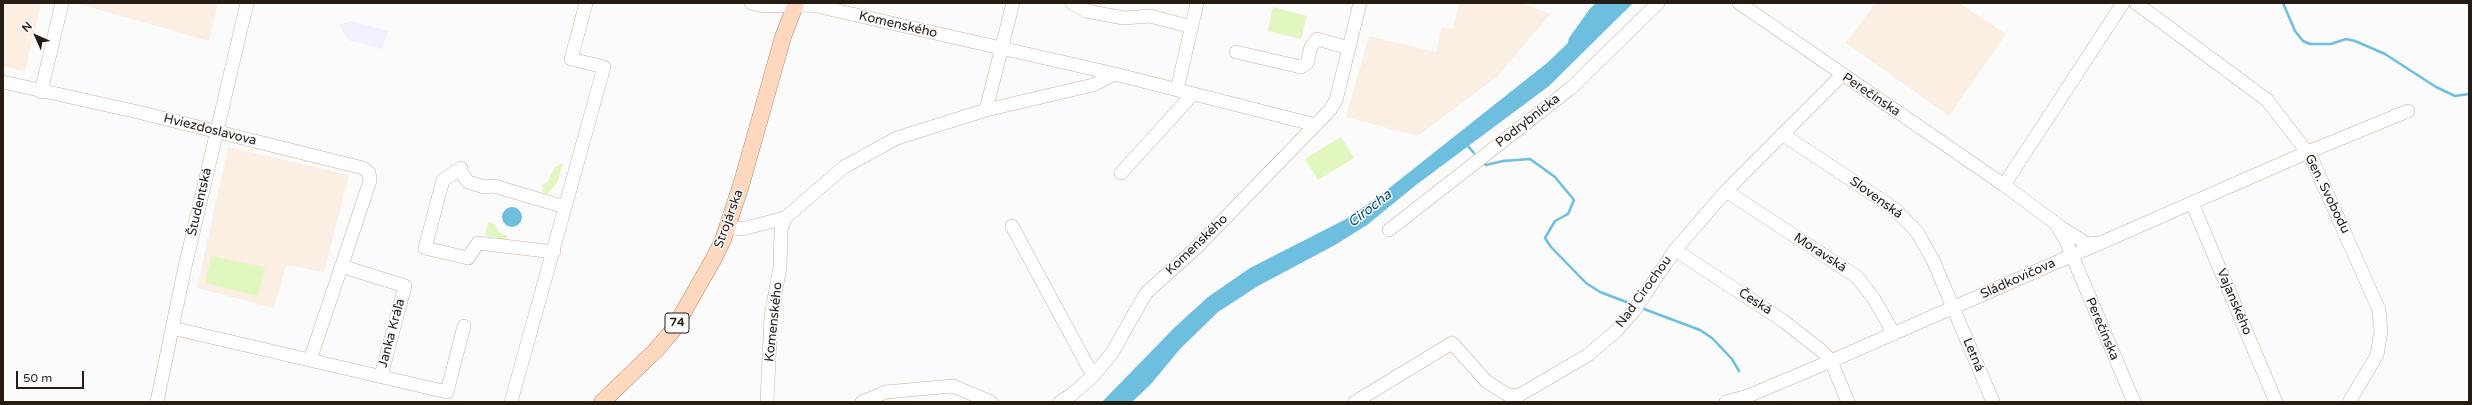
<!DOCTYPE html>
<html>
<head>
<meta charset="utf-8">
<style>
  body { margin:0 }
  #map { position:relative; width:2472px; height:405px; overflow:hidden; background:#fbfbfb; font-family:"Varela Round",sans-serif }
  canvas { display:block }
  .frame { position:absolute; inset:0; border:4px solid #251c14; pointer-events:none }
  .north { position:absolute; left:16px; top:16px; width:40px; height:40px; -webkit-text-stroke:3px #fbfbfb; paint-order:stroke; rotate:315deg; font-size:11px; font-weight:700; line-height:16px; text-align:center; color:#251c14 }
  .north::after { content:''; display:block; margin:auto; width:14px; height:18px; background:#251c14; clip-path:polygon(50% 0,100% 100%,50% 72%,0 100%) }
  .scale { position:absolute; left:16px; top:371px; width:68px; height:18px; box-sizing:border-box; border:2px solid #251c14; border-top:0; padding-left:5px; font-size:12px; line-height:14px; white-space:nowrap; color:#251c14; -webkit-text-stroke:3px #fbfbfb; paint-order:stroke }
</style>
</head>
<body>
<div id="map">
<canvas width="2472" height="405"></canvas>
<div class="frame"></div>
<div class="north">N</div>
<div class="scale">50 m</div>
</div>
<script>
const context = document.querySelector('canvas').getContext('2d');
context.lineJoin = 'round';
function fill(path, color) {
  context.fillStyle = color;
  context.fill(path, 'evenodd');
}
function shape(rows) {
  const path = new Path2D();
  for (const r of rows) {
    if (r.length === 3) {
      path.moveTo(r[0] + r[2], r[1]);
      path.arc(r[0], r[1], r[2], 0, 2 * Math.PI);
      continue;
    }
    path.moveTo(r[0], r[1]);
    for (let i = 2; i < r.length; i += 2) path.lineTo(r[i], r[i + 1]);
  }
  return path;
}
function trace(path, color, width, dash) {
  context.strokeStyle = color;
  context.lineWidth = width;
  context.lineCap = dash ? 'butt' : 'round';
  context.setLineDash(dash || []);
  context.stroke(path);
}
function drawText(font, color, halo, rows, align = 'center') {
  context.font = font + ' "Varela Round",sans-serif';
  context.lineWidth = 3;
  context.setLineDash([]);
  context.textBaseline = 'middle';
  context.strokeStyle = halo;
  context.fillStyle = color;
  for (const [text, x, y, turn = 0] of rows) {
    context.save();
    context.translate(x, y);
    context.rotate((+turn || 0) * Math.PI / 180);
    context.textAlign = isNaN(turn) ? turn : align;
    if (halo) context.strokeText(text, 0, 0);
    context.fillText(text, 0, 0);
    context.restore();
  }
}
const commercial = shape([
  [351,21,388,31,382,49,348,40,339,25]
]);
const built = shape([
  [3,3,41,3,25,72,3,66],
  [75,3,218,3,209,41],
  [1459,3,1522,3,1550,14,1498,76,1418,136,1346,117,1369,36,1436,52,1442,27,1453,29],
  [1876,3,1959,3,2006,34,1949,116,1846,43],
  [228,147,349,175,324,272,286,265,274,308,197,288]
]);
const green = shape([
  [1273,7,1307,16,1301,39,1268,31],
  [1341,137,1354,158,1318,180,1305,159],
  [563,163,557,183,544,197,542,185,547,182,555,167],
  [488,222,495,224,499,232,508,236,506,240,485,235],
  [211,256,265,267,258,296,205,283]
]);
const water = shape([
  [1610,3,1633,3,1549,86,1416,185,1367,225,1335,245,1258,286,1218,312,1180,349,1151,384,1132,402,1102,402,1175,327,1208,297,1250,268,1346,219,1378,197,1547,63],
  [512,217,10]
]);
const stream = shape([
  [2283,3,2295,31,2303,41,2310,44,2331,44,2346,39,2355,41,2385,54,2436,87,2455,96,2469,94],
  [1468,146,1474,153],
  [1482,162,1486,165,1503,161,1530,159,1555,177,1574,200,1568,214,1555,221,1545,238,1551,247,1586,283,1600,292,1629,303],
  [1644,309,1700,330,1712,338,1732,359,1739,371]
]);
const river = shape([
  [1576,42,1596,14,1608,3]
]);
const minor = shape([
  [751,3,763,6,812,5,1115,74,1316,125],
  [1072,3,1086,11,1124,18,1150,16,1192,27],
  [1739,3,2004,185,2062,228,2087,244,2099,243],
  [2136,3,2267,100,2311,157,2379,310,2381,331,2377,355,2349,402],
  [1236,52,1301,67,1307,63,1311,47,1317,39,1349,48],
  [3,82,138,112,363,168,369,173,370,181,310,360],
  [1177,90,1197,3],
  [41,92,62,3],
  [986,110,1013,3],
  [1782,134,1895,209,1917,232,1933,260,1993,402],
  [461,168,443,180,425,248,468,258,478,243,554,252],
  [461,172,468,182,484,187,494,186,565,207],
  [1121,173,1193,94],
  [2004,185,2123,3],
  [1726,191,1857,277,1874,299,1894,334],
  [2192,203,2276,402],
  [1012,226,1093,376],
  [2057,226,2065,239,2134,402],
  [727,227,742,229,785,218,844,167,897,138,986,110,1093,85,1115,74],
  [1389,230,1571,88,1658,3],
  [1675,250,1782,320,1823,352,1831,361,1848,402],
  [341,266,405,286,381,376],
  [172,328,447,392,464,326],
  [157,402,184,271,247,3],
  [511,402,604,67,571,59,586,3],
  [767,402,771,316,780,267,781,230,785,218],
  [862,402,886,392,953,386,991,402],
  [1060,402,1071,395,1093,376,1112,353,1146,293,1195,249,1330,110,1336,100,1360,3],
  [1355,402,1452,343,1487,382,1508,395,1518,396,1588,355,1616,331,1633,312,1675,250,1726,191,1842,75],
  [1726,402,1748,396,1831,361,2308,152,2408,111]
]);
const major = shape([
  [602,402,655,351,673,330,713,260,723,240,742,182,783,37,796,3]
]);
const shields = [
  [677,323,24]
];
const shieldNames = [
  ["74",677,323]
];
const streetNames = [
  ["Komenského",898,25,13],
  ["Perečínska",1871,95,34],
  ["Podrybnícka",1528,121,-38],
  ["Hviezdoslavova",210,130,14],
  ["Gen. Svobodu",2327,194,64],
  ["Slovenská",1876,198,36],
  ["Študentská",200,202,-77],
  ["Strojárska",729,219,-70],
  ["Komenského",1197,245,-44],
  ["Moravská",1820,253,33],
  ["Sládkovičova",2018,279,-24],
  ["Nad Cirochou",1644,292,-54],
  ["Česká",1755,302,33],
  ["Vajanského",2234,302,67],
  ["Komenského",774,322,-84],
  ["Perečínska",2102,329,67],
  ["Janka Kráľa",392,333,-75],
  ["Letná",1973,355,67]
];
const waterNames = [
  ["Cirocha",1370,209,-38]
];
fill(commercial, '#f3effc');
fill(built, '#fbeee3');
fill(green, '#e2f6bf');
fill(water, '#6ebee0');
trace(stream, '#6ebee0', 2.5);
trace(river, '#6ebee0', 16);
trace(minor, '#c9b09b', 14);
trace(major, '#b18566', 17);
trace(minor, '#fff', 13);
trace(major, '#fdd8be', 16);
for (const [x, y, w] of shields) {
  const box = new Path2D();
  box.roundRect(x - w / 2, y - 10, w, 20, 3);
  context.fillStyle = '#fbfbfb';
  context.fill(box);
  trace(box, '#251c14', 1);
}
drawText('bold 12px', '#251c14', null, shieldNames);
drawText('13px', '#251c14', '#fbfbfb', streetNames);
drawText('italic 14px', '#0b5067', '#fbfbfb', waterNames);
</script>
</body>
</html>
